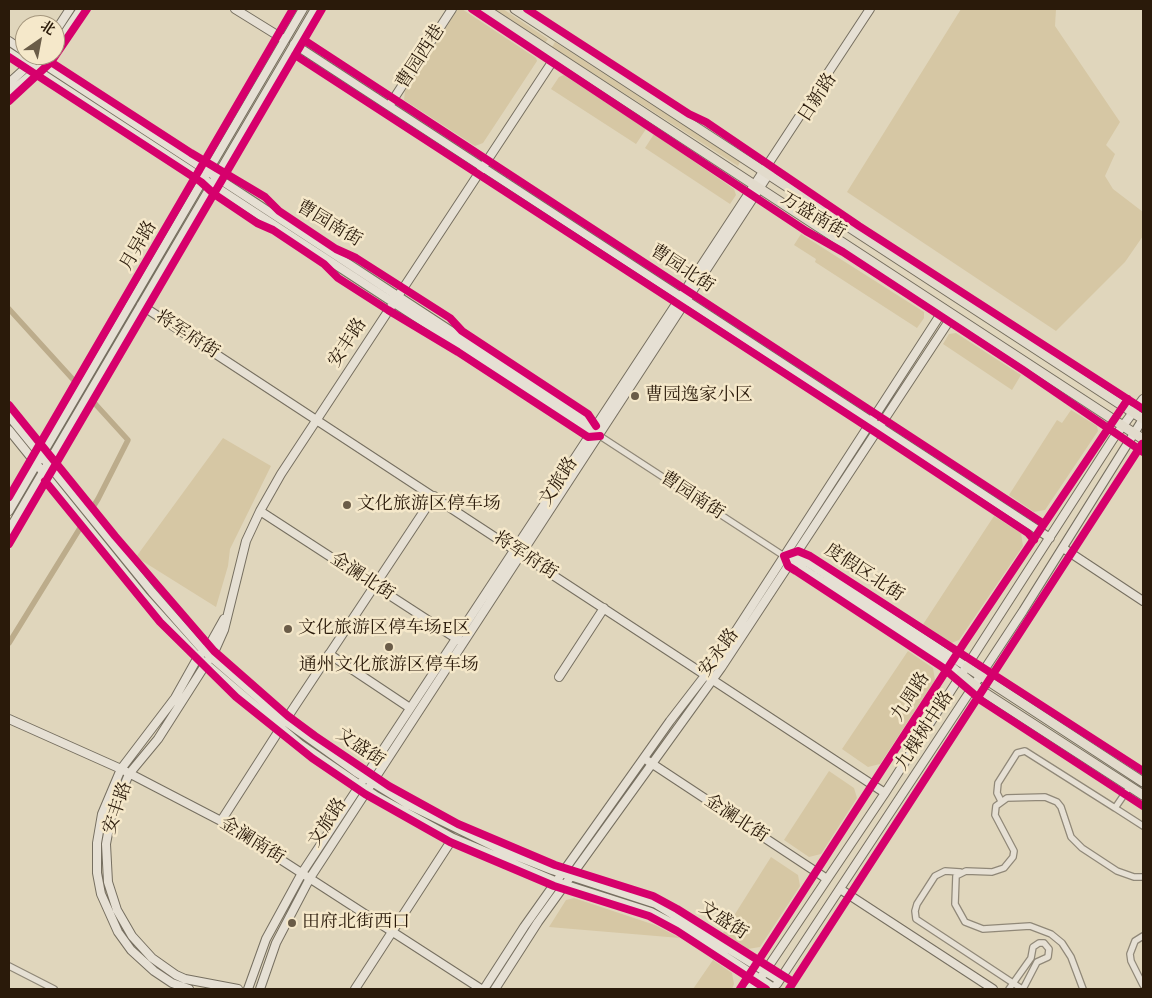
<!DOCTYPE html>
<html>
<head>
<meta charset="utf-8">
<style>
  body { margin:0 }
  #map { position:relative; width:1152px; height:998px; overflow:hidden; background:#e0d6bc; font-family:Alegreya,"Noto Serif SC",serif }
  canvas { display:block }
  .frame { position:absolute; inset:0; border:10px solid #2a1a0a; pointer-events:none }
  .north { position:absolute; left:15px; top:15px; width:50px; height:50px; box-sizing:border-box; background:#f5e8ca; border:1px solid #a4967d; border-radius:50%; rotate:33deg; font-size:14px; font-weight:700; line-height:20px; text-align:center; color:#2a1a0a }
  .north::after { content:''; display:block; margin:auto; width:18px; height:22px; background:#6a5c48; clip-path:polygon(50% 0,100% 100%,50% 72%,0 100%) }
</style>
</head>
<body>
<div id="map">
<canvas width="1152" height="998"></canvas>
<div class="frame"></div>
<div class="north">北</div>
</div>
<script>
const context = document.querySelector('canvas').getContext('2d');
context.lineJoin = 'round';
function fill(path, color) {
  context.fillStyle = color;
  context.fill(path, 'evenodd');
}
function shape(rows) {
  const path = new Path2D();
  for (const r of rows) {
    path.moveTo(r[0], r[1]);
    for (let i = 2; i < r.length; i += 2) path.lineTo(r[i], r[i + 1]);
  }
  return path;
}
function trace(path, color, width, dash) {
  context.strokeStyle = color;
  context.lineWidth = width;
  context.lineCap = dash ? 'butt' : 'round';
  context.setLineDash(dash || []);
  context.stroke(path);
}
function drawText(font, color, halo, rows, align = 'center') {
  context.font = font + ' Alegreya,"Noto Serif SC",serif';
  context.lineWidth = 5;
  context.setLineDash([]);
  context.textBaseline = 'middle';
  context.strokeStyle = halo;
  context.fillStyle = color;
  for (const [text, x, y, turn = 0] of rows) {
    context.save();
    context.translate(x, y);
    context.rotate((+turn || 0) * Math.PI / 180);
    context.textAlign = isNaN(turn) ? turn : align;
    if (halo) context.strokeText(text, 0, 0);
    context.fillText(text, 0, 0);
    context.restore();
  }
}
const green = shape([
  [458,9,462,9,536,58,537,61,483,143,475,146,404,100,405,91],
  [494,9,503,9,548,39,545,43],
  [961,9,1056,9,1055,26,1120,122,1106,145,1115,154,1105,176,1113,189,1143,212,1143,236,1125,262,1056,331,847,192],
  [555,42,740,162,738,166,552,47],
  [611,65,692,118,691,119,610,67],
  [564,75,646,129,636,144,551,89,559,77],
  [654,134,734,189,736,195,730,204,645,148],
  [502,172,581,223,579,226,541,202],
  [496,181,546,213,545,215,495,183],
  [801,234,924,312,924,318,917,328,815,262,816,259,794,245],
  [599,235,676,286,675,288,597,238],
  [592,243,670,296,669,297,592,247],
  [956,333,1021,375,1012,390,943,344,949,334],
  [1071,410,1097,426,1098,431,1045,510,1034,512,1009,495,1057,420,1062,423],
  [223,438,271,466,230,549,228,566,216,607,136,557],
  [994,516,1021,533,1023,546,959,640,949,644,922,626],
  [908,651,933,668,935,680,880,764,868,767,842,749],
  [829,771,854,788,857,798,821,854,809,857,784,840],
  [771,857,798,875,800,886,760,947,748,949,723,933],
  [574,898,655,925,680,938,549,927,566,900],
  [713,960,732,973,734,984,732,989,693,989]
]);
const canal = shape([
  [9,309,128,440,98,499,9,643]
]);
const street = shape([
  [600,436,784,556],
  [1130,786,1115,808,1143,826],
  [1001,801,997,793,998,783,1017,753,1025,751,1115,808],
  [960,872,945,871,935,876,917,904,915,911,916,919,1022,989],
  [1143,936,1135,941,1130,954,1131,961,1143,985],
  [9,966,54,989],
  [1009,989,1031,958,1033,947,1039,943,1044,943,1049,949,1048,957,1037,962,1023,989],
  [1083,989,1071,957,1062,943,1051,934,1030,926,983,929,965,922,955,904,956,876,966,871,992,872,1004,868,1013,857,1014,851,995,815,996,806,1007,798,1045,797,1057,802,1061,807,1071,837,1082,848,1117,871,1134,877,1143,877]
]);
const secondary = shape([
  [235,9,285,40],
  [55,32,70,9],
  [9,41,25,52],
  [294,44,1050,538],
  [55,48,81,9],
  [9,52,595,434],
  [30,55,596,426,597,429],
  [9,83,40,55],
  [9,93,44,64,50,55],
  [389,106,452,9],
  [141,305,885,793],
  [9,416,152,592,203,650,285,721,356,772,409,805,501,850,552,870,656,904,779,980],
  [9,430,144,597,198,657,300,744,376,796,453,838,557,882,651,912,685,930,774,988],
  [9,511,303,9],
  [260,511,460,641],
  [9,530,315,9],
  [1063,548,1143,601],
  [791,556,807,562,967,667],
  [788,559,950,665,961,674],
  [329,654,410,708],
  [559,677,604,608],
  [9,719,121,769,221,821,481,989],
  [285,721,434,496],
  [648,761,827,879],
  [221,821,280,729],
  [840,889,993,989],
  [777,984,1023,611,1143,419],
  [189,989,172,983,154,971,131,950,118,932,101,894,97,873,97,843,102,814,121,769,175,698,198,657,210,644,224,619],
  [238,989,185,979,176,975,152,958,132,936,117,910,108,882,106,844,111,817,129,774,158,739,216,648,224,630,246,541,260,511,281,474,556,56],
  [248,989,266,939,302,873,870,9],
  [260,989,276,943,310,878,770,172],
  [355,989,453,838],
  [484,989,524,927,670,721,717,660,944,309],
  [495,989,538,922,721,668,953,315],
  [748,989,760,979],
  [758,989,760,979,885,793,1113,439,1143,399]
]);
const primary = shape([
  [485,9,1143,439],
  [515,9,1143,419],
  [967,667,1143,782],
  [961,674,982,691,1143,795]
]);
const cycleway = shape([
  [472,9,806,231,843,252,1023,370,1143,452],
  [527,9,689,114,706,122,859,226,1143,409],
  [304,40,1044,524],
  [40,55,191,153,265,197,279,211,336,249,356,258,450,318,462,331,588,414,596,426],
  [295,55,875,432,1028,533,1034,540],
  [9,57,201,182,214,194,257,223,273,230,324,264,338,278,388,310,458,352,588,437,600,436],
  [9,101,51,62,87,9],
  [9,405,115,536,214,651,288,716,315,736,389,786,458,824,555,865,653,896,677,909,793,982],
  [45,481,160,622,236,697,312,758,365,794,450,842,554,886,649,916,677,931,766,989],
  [9,497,293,9],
  [9,544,322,9],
  [1143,771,810,556,798,551,784,556,788,566,796,571,942,667,982,701,1143,806],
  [740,989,964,643,1128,399],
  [789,989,1142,444]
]);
const markers = [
  [635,396,5,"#6a5c48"],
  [347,505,5,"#6a5c48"],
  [288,629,5,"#6a5c48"],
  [389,647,5,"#6a5c48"],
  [292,923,5,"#6a5c48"]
];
const streetNames = [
  ["曹园西巷",421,57,-57],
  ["日新路",818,98,-57],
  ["万盛南街",813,216,31],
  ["曹园南街",329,224,31],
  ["月异路",139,246,-60],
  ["曹园北街",682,269,33],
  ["将军府街",187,335,33],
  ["安丰路",348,343,-57],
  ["文旅路",559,482,-57],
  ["曹园南街",692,496,33],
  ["将军府街",525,556,33],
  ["度假区北街",864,573,33],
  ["金澜北街",362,577,33],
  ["安永路",719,653,-54],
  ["九周路",911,697,-57],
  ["九棵树中路",925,731,-57],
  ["文盛街",360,748,34],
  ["安丰路",118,808,-71],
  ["金澜北街",736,819,33],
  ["文旅路",328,823,-57],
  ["金澜南街",252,841,32],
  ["文盛街",723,921,33]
];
const poiNames = [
  ["曹园逸家小区",645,396],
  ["文化旅游区停车场",357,505],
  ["文化旅游区停车场E区",298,629],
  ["通州文化旅游区停车场",389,666,"center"],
  ["田府北街西口",302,923]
];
fill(green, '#d6c7a4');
trace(canal, '#bcac8b', 5.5);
trace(street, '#908878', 8);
trace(secondary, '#766f60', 10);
trace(primary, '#766f60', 11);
trace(street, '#e6e0d4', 5.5);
trace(secondary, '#e6e0d4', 8);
trace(primary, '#e2dbcc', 9);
trace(cycleway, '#d6006c', 8);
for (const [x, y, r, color] of markers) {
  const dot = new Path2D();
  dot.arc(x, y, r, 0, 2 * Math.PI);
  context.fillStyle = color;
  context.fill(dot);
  trace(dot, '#f5e8ca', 2);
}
drawText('18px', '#2a1a0a', '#f5e8ca', streetNames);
drawText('18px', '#2a1a0a', '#f5e8ca', poiNames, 'left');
</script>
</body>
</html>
